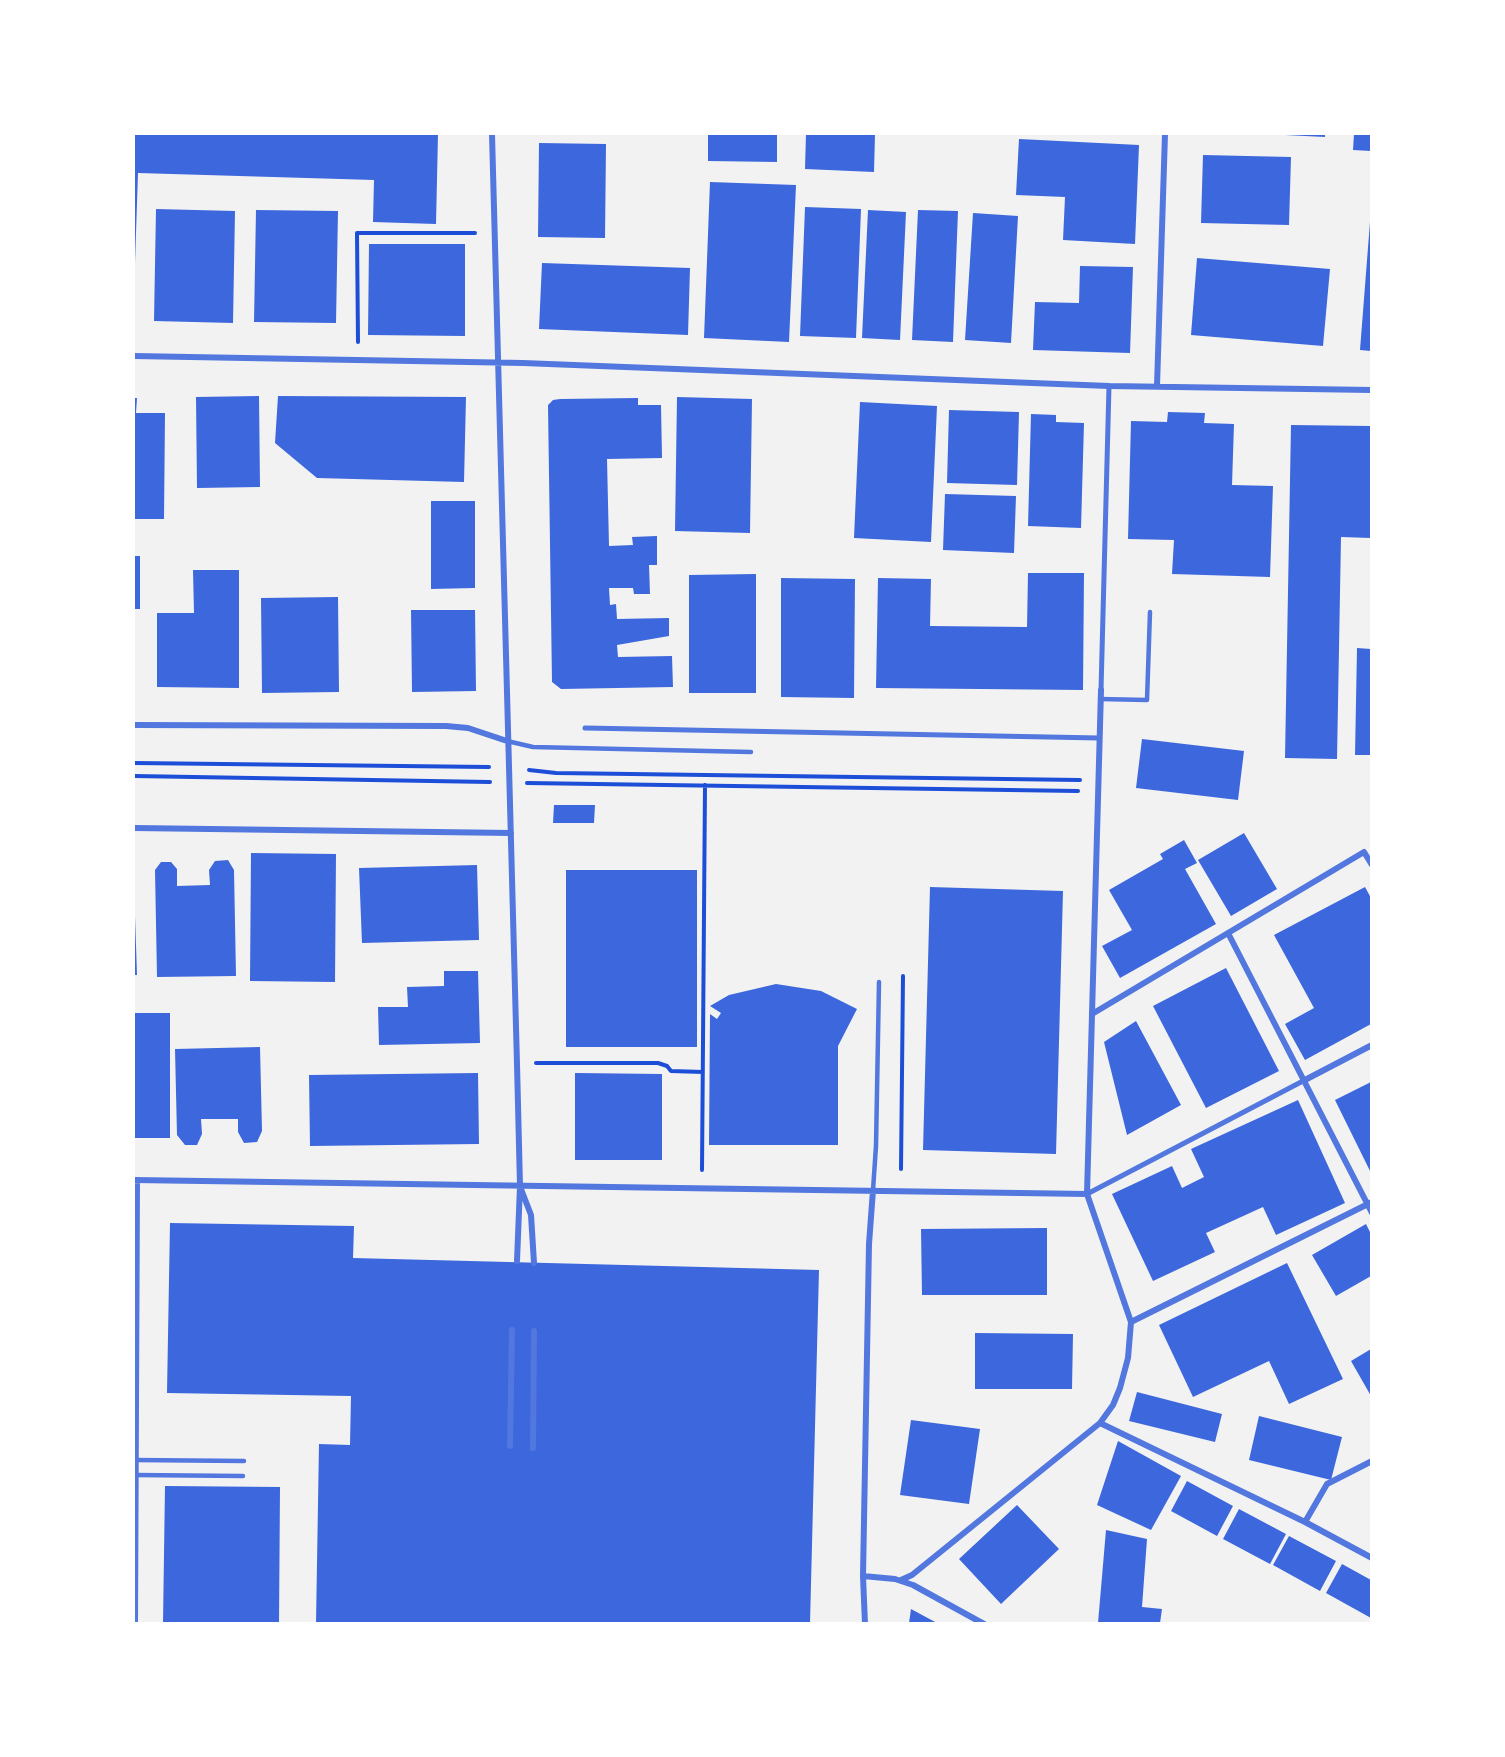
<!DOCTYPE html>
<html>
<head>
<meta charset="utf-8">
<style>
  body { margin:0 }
  #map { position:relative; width:1505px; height:1757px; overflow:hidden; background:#f2f2f2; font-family:"Noto Sans",sans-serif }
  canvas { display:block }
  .frame { position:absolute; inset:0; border:135px solid #fff; pointer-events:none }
</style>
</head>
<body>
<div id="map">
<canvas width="1505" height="1757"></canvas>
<div class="frame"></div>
</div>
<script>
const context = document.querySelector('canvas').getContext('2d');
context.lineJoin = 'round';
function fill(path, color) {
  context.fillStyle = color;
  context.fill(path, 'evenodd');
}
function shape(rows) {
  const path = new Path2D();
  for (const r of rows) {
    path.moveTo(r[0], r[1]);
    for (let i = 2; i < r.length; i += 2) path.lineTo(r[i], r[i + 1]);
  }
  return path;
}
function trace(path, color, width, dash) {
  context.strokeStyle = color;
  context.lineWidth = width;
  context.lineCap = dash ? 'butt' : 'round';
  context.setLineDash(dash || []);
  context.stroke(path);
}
const building = shape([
  [134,134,438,134,436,224,373,222,374,180,138,173,135,263,134,263],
  [708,134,777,134,777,162,708,161],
  [806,134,875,134,874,172,805,169],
  [1285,134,1325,134,1325,137,1285,135],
  [1354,134,1371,134,1371,151,1353,150],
  [1019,139,1139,145,1135,244,1063,240,1065,197,1016,195],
  [539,143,606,144,605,238,538,237],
  [1203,155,1291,157,1289,225,1201,223],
  [710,182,796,185,789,342,704,338],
  [805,207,861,209,856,338,800,336],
  [156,209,235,211,233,323,154,321],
  [256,210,338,211,336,323,254,322],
  [868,210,906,212,900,340,862,338],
  [918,210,958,211,953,342,912,340],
  [973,213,1018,216,1011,343,965,340],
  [1370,222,1371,222,1371,351,1360,350],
  [369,244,465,244,465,336,368,335],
  [1197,258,1330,269,1323,346,1191,335],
  [542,263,690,268,688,335,539,329],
  [1080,266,1133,267,1130,353,1033,350,1035,302,1079,303],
  [259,396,260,487,197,488,196,397],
  [278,396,466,397,464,482,317,478,275,443],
  [677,397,752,399,750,533,675,531],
  [134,398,137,398,136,413,165,413,164,519,134,519],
  [638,398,638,405,661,405,662,458,607,459,609,546,633,545,632,537,657,536,657,565,649,565,650,594,634,594,633,588,609,588,610,605,616,604,617,619,669,618,669,636,617,645,618,657,672,656,673,687,561,689,552,682,548,405,553,400,560,399],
  [860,402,937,406,931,542,854,538],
  [949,410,1019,412,1017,485,947,483],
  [1168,412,1205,413,1204,423,1234,424,1232,485,1273,486,1270,577,1172,574,1174,540,1128,539,1131,421,1167,422],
  [1031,414,1056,415,1056,422,1084,423,1081,528,1028,526],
  [1291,425,1371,426,1371,538,1341,537,1337,759,1285,758],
  [945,494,1016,496,1014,553,943,550],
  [431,501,475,501,475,588,431,589],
  [134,556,140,556,140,609,134,609],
  [193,570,239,570,239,688,157,687,157,613,194,613],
  [1028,573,1084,573,1083,690,876,688,878,578,931,579,930,626,1027,627],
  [756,574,756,693,689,693,689,575],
  [781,578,855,579,854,698,781,697],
  [338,597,339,692,262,693,261,598],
  [411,610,475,610,476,691,412,692],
  [1357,648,1371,649,1371,755,1355,755],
  [1142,739,1244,751,1238,800,1136,788],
  [554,805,595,805,594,823,553,823],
  [1244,833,1277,889,1231,916,1198,860],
  [1184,840,1197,863,1185,869,1216,924,1120,978,1102,946,1132,930,1109,890,1163,859,1160,854],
  [251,853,336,854,335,982,250,981],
  [228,860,234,870,236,976,157,977,155,870,161,862,171,862,177,869,177,886,210,885,209,870,215,861],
  [477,865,479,940,362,943,359,868],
  [566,870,697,870,697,1047,566,1047],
  [930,887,1063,891,1056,1154,923,1150],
  [1365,887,1371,898,1371,1024,1305,1060,1285,1024,1314,1008,1274,935],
  [134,916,135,916,137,975,134,975],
  [1226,968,1279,1071,1206,1108,1153,1006],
  [444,971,478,971,480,1043,379,1045,378,1007,408,1007,407,987,444,986],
  [776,984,821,991,857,1009,838,1046,838,1145,709,1145,710,1014,717,1019,721,1013,710,1006,729,995],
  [134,1013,170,1013,170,1138,134,1138],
  [1136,1021,1181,1105,1127,1135,1104,1042],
  [260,1047,262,1131,257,1142,244,1143,238,1132,238,1119,201,1119,202,1134,197,1145,185,1145,177,1135,175,1049],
  [478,1073,479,1144,310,1146,309,1075],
  [575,1073,662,1074,662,1160,575,1160],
  [1371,1082,1371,1173,1335,1100],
  [1298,1100,1345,1203,1276,1235,1263,1207,1206,1233,1215,1252,1153,1281,1112,1194,1172,1166,1182,1188,1204,1177,1191,1149],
  [170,1223,354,1226,353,1258,819,1270,810,1623,316,1623,319,1444,350,1445,351,1396,167,1393],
  [1366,1224,1371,1234,1371,1276,1336,1296,1312,1255],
  [1047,1228,1047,1295,922,1295,921,1229],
  [1287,1263,1343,1379,1289,1404,1269,1361,1193,1397,1159,1325],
  [975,1333,1073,1334,1072,1389,975,1389],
  [1371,1349,1371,1396,1351,1361],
  [1137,1392,1222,1414,1215,1442,1129,1421],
  [1259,1416,1342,1437,1331,1480,1249,1460],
  [911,1420,980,1429,969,1504,900,1495],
  [1118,1441,1181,1476,1151,1530,1097,1505],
  [1187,1481,1233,1506,1217,1536,1171,1511],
  [165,1486,280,1487,279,1623,163,1623],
  [1017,1505,1059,1549,1001,1604,959,1559],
  [1239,1509,1286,1534,1270,1564,1223,1539],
  [1106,1530,1147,1539,1142,1607,1162,1609,1160,1623,1098,1623],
  [1289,1536,1336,1561,1320,1591,1273,1565],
  [1342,1564,1371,1580,1371,1618,1326,1593],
  [911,1609,937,1623,909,1623]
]);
const path = shape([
  [358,342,357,233,475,233],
  [134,763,489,767],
  [529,770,556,773,1080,780],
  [134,776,490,782],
  [527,783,1078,791],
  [536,1063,658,1063,667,1066,671,1071,703,1072],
  [901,1169,903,976],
  [702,1170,705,785]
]);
const service = shape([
  [1100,699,1147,700,1150,612],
  [507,741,533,747,751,752],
  [873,1190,876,1146,879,982],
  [135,1460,244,1461],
  [135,1475,243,1476]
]);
const pedestrian = shape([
  [1101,690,1109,386],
  [585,728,1099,738],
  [1087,1194,1303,1081]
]);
const minor = shape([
  [492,134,517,1064,520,1186,517,1261],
  [134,356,523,363,1109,386,1372,390],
  [1157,386,1165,134],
  [134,725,446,726,468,728,507,741],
  [134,828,511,833],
  [1228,933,1372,1213],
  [1092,1014,1364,852,1372,865],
  [1303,1081,1372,1045],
  [134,1180,1087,1194],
  [521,1189,531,1215,534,1263],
  [1131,1322,1372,1202],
  [1100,1423,1305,1522,1372,1558],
  [510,1446,512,1330],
  [533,1448,534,1331],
  [1305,1522,1327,1484,1372,1461],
  [863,1576,895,1579,913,1585,984,1624],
  [901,1580,912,1575,1100,1423,1113,1405,1120,1388,1128,1358,1131,1322,1087,1194,1101,690],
  [135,1624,137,1180],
  [865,1624,863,1576,869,1244,873,1190]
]);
fill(building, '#3d67dc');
trace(path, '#1d4ed8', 4);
trace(service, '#5277de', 4.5);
trace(pedestrian, '#5277de', 5);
trace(minor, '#5277de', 6);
</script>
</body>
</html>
